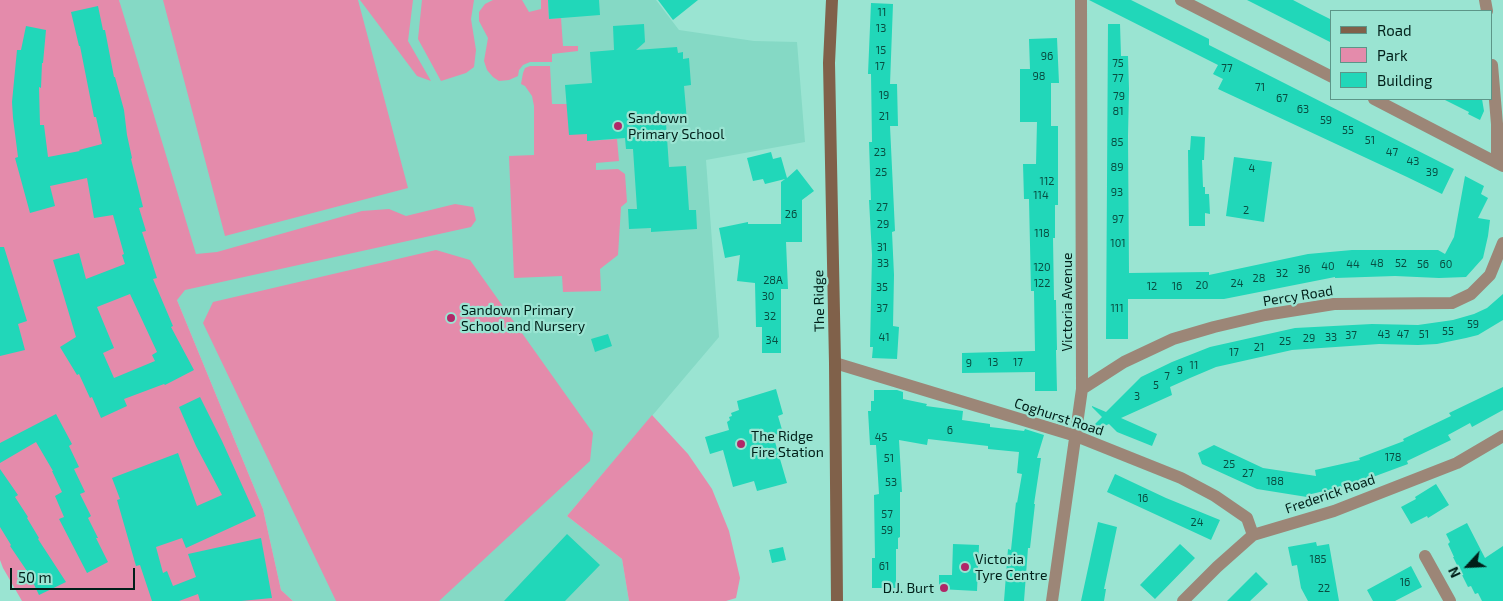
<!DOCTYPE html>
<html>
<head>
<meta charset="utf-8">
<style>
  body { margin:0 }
  #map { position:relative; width:1503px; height:601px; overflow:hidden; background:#9ae4d2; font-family:"Exo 2",sans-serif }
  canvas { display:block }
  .legend { position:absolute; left:1330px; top:10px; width:162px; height:90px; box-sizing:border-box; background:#9ae4d2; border:1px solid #5c9588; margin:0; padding:6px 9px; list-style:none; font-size:15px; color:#001f19 }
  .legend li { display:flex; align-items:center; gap:10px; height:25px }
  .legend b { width:25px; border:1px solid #5c9588 }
  .north { position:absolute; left:1443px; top:541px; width:50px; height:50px; -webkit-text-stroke:4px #9ae4d2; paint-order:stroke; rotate:245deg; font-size:14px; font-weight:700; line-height:20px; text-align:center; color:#001f19 }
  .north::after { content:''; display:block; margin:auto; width:18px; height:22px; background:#001f19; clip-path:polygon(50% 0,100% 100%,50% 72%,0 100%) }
  .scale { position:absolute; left:10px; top:568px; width:125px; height:22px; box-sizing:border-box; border:2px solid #001f19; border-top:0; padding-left:6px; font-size:15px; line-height:18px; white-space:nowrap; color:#001f19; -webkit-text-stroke:4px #9ae4d2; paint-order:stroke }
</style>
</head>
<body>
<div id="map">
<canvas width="1503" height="601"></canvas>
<ul class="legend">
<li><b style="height:6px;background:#80614a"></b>Road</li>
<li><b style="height:14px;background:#e48bab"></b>Park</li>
<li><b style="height:14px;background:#21d7b9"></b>Building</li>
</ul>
<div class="north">N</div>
<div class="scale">50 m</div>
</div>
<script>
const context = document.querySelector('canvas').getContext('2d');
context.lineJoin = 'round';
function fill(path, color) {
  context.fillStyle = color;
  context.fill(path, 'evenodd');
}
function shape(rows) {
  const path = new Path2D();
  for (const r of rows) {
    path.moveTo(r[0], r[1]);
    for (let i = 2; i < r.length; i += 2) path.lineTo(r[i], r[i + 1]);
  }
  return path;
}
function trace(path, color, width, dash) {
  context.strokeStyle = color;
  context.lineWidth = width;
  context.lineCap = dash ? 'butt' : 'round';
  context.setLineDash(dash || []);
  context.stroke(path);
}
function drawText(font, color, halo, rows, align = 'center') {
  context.font = font + ' "Exo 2",sans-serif';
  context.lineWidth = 4.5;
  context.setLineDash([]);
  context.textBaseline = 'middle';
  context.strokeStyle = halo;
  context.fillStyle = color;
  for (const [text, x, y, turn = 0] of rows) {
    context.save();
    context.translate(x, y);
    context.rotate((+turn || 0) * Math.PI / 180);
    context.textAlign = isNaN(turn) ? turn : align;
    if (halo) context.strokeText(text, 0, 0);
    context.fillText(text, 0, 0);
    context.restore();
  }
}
const built = shape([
  [119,0,656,0,679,30,754,41,797,42,805,142,706,160,719,337,567,516,622,559,629,601,293,601,281,590,263,509,177,300]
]);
const green = shape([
  [0,0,119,0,196,254,217,252,362,211,389,209,406,216,455,204,473,207,476,220,471,227,185,290,177,300,263,509,281,590,293,601,22,601,3,568,0,560],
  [163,0,358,0,408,188,225,236],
  [360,0,413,0,408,41,431,81,417,76],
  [422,0,474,0,471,19,476,50,474,67,466,73,441,81,418,39],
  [493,0,522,0,529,12,541,9,541,0,548,0,549,19,561,18,563,46,578,46,578,51,552,54,552,62,530,62,523,65,519,70,518,76,509,80,499,81,493,77,487,70,484,61,488,38,479,21,479,12,485,4],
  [530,66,550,66,552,104,567,104,587,134,587,141,617,139,619,161,596,163,596,170,618,169,625,174,627,202,621,207,618,255,600,269,601,291,563,292,562,276,514,278,509,156,534,155,534,106,532,96,525,86,521,84,523,73,525,68],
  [436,250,470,260,593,433,590,461,439,601,336,601,203,323,213,302],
  [652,415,688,454,712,489,729,531,740,578,736,598,726,601,629,601,622,559,567,516]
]);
const building = shape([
  [548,0,599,0,600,15,549,19],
  [658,0,698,0,673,20],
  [1089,0,1131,0,1209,39,1209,45,1454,169,1442,194,1407,177,1218,89,1223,79,1213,74,1218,65],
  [1247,0,1293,0,1314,11,1332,20,1332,43],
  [871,3,893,4,890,84,897,84,898,126,890,126,895,231,892,232,894,275,893,326,899,327,897,359,872,358,873,347,870,347,872,255,869,200,871,200,869,142,872,142,871,74,868,74],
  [98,6,103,30,105,30,114,77,115,77,124,110,127,135,132,158,131,159,143,207,139,208,146,231,142,232,157,278,153,279,173,326,171,327,194,370,165,385,164,384,124,399,127,406,101,418,92,397,90,398,79,374,77,375,60,347,76,337,53,260,79,253,86,279,125,264,122,255,124,254,113,215,94,218,87,178,50,186,55,206,30,213,15,158,18,157,13,118,12,102,17,50,21,50,26,26,46,30,43,63,42,63,41,88,39,87,40,125,44,125,48,157,80,151,79,150,102,144,96,117,94,117,80,46,79,46,71,12],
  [130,294,157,352,152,355,155,361,114,378,103,353,114,348,97,307],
  [644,24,645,42,636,50,677,47,678,53,683,52,683,59,689,58,691,85,684,86,687,121,666,123,669,167,686,166,689,210,696,210,697,229,651,232,651,228,629,229,628,209,637,209,633,149,626,149,625,138,587,141,587,134,569,135,565,85,592,83,590,52,614,50,613,26],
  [1108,24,1120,24,1121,56,1128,56,1129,89,1128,136,1129,273,1209,272,1209,275,1308,254,1352,250,1438,250,1445,254,1454,237,1465,176,1484,186,1481,194,1488,198,1478,218,1490,220,1488,236,1483,258,1466,277,1439,278,1395,276,1335,278,1335,277,1224,299,1128,299,1128,339,1106,339],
  [1057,38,1059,83,1051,83,1051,126,1058,126,1058,205,1055,205,1055,238,1053,238,1054,300,1056,300,1057,350,1056,350,1057,391,1035,391,1035,372,962,373,962,353,1035,351,1034,291,1031,291,1029,199,1024,199,1023,164,1036,164,1037,122,1020,122,1020,69,1030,69,1029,39],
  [1443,99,1482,99,1484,111,1480,120,1468,114,1469,112],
  [1191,136,1205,137,1204,160,1202,160,1203,187,1205,187,1205,194,1209,194,1210,214,1205,213,1205,226,1189,226,1188,150,1190,150],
  [771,152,773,159,781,157,787,178,797,169,814,191,802,200,802,242,786,242,788,289,781,289,781,353,762,353,762,327,756,327,755,283,737,281,740,255,725,258,719,228,748,222,748,224,781,224,781,182,785,179,765,184,763,179,753,181,747,158],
  [1234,157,1272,162,1264,222,1226,216],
  [0,247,4,247,27,321,18,324,25,350,0,356],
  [1503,294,1503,320,1478,335,1466,338,1437,344,1418,345,1379,344,1292,350,1216,367,1190,378,1170,387,1172,395,1121,418,1157,434,1152,446,1117,432,1109,424,1089,433,1087,432,1102,417,1092,407,1092,406,1106,412,1141,377,1172,362,1210,347,1295,328,1372,324,1418,325,1453,320,1474,314,1487,308],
  [608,334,612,346,595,352,591,339],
  [1503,387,1503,410,1472,427,1470,423,1448,435,1451,440,1407,461,1408,464,1362,481,1363,482,1307,495,1307,497,1257,489,1202,464,1198,453,1214,445,1263,468,1316,476,1315,470,1360,460,1359,458,1404,441,1403,439,1451,416,1449,413],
  [776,389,783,414,778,416,783,433,773,435,787,483,757,491,754,481,733,487,723,450,710,454,705,437,729,430,727,422,730,420,729,417,732,416,731,413,739,410,737,401],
  [874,390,897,390,903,392,903,399,927,404,926,406,963,411,962,420,990,424,990,427,1024,431,1025,429,1044,435,1037,458,1041,458,1034,504,1035,504,1030,548,1028,548,1024,601,1004,601,1008,549,1011,550,1016,502,1017,503,1022,474,1017,473,1019,452,988,449,988,446,928,439,927,445,899,440,902,492,900,492,900,537,898,538,898,549,896,549,896,588,872,588,872,558,875,558,874,495,879,494,876,445,870,445,868,411,871,411,871,401,874,401],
  [200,397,222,441,256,516,186,548,182,538,156,547,163,573,167,571,173,586,196,577,188,554,261,538,272,598,241,601,200,601,198,594,179,601,152,601,140,565,136,566,117,500,120,499,112,478,178,453,197,506,222,495,196,446,179,407],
  [56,414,72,444,69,446,79,467,74,469,85,492,80,494,91,516,88,518,98,538,96,538,108,562,87,573,59,519,64,517,55,496,62,492,52,471,53,471,36,442,0,463,0,443],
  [0,469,18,495,15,497,28,517,27,518,39,538,38,539,66,582,39,595,29,574,10,546,11,545,0,527],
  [1115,474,1166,498,1220,520,1211,540,1107,492],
  [1436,484,1449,505,1428,518,1427,516,1411,524,1401,507,1416,499,1415,497],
  [1098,522,1117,527,1104,589,1106,589,1104,601,1081,601],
  [1467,523,1485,558,1503,546,1503,601,1482,601,1478,593,1475,594,1471,586,1468,587,1453,557,1454,557,1448,544,1450,542,1446,534],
  [567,534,600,565,565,601,504,601],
  [1316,542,1317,546,1329,544,1339,601,1308,601,1301,588,1297,565,1292,566,1288,547],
  [953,544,979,545,977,591,939,589,939,575,952,575],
  [1180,544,1195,558,1155,599,1140,585],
  [783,547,786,560,772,563,769,550],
  [1411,566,1422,587,1395,601,1373,601,1367,590],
  [1256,572,1268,584,1250,601,1227,601]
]);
const street = shape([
  [1181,0,1332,77],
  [1485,0,1487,11],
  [1492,65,1497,124,1497,163],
  [1374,99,1503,166],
  [835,363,1076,436,1181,478,1215,496,1247,518,1253,535],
  [1082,389,1124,362,1173,339,1214,327,1265,315,1334,304,1452,303,1471,294,1490,275,1503,243],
  [1425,556,1450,601],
  [1052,601,1082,389,1081,0],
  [1183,601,1217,567,1253,535,1334,511,1457,463,1503,436]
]);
const secondary = shape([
  [832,0,829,63,835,363,837,601]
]);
const markers = [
  [618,126,5,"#b02768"],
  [451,318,5,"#b02768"],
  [741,444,5,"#b02768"],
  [965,567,5,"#b02768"],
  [944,588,5,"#b02768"]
];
const numberNames = [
  ["11",882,12],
  ["13",881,28],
  ["15",881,50],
  ["96",1047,56],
  ["75",1118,63],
  ["17",880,66],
  ["77",1227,68],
  ["98",1039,76],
  ["77",1118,78],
  ["71",1260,87],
  ["19",884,95],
  ["79",1119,96],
  ["67",1282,98],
  ["63",1303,109],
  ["81",1118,111],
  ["21",884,116],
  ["59",1326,120],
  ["55",1348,130],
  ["51",1370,140],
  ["85",1117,142],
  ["23",880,152],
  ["47",1392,152],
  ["43",1413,161],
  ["89",1117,167],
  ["4",1252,168],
  ["25",881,172],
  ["39",1432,172],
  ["112",1047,181],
  ["93",1117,192],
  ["114",1041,195],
  ["27",882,207],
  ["2",1246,210],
  ["26",791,214],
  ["97",1118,219],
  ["29",883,224],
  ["118",1042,233],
  ["101",1118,243],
  ["31",882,247],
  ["33",883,263],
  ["48",1377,263],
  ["52",1401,263],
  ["44",1353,264],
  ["56",1423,264],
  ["60",1446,264],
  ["40",1328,266],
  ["120",1042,267],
  ["36",1304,269],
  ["32",1282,273],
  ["28",1259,278],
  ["28A",773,280],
  ["122",1042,283],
  ["24",1237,283],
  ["20",1202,285],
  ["12",1152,286],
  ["16",1177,286],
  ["35",882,287],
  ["30",768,296],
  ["37",882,308],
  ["111",1117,308],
  ["32",770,316],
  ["59",1473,324],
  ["55",1448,331],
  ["43",1384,334],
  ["47",1403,334],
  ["51",1424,334],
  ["37",1351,335],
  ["41",884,337],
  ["33",1331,337],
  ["29",1309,338],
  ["34",772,340],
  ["25",1285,341],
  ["21",1259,347],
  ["17",1234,352],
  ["13",993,362],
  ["17",1018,362],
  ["9",969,363],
  ["11",1194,365],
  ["9",1180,370],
  ["7",1167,376],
  ["5",1156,385],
  ["3",1137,396],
  ["6",950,430],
  ["45",881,437],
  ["178",1393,457],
  ["51",889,458],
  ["25",1229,464],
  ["27",1248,473],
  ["188",1275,481],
  ["53",891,482],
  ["16",1143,498],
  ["57",887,514],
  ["24",1197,522],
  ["59",887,530],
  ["185",1318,559],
  ["61",884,566],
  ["16",1405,582],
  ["22",1324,588]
];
const poiNames = [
  ["Sandown",628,118],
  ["Primary School",628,134],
  ["Sandown Primary",461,310],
  ["School and Nursery",461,326],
  ["The Ridge",751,436],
  ["Fire Station",751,452],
  ["Victoria",975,559],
  ["Tyre Centre",975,575],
  ["D.J. Burt",934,588,"right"]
];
const streetNames = [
  ["Percy Road",1298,296,-9],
  ["The Ridge",819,301,-91],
  ["Victoria Avenue",1067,302,-90],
  ["Coghurst Road",1059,417,18],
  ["Frederick Road",1330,494,-19]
];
fill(built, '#85d9c5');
fill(green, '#e48bab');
fill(building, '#21d7b9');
trace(street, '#9c8677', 12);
trace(secondary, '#80614a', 12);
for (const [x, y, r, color] of markers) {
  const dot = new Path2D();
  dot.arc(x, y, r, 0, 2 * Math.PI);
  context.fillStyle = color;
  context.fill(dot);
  trace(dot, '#9ae4d2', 2);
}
drawText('11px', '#084d41', null, numberNames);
drawText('14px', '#001f19', '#9ae4d2', poiNames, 'left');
drawText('14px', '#001f19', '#9ae4d2', streetNames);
</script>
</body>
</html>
